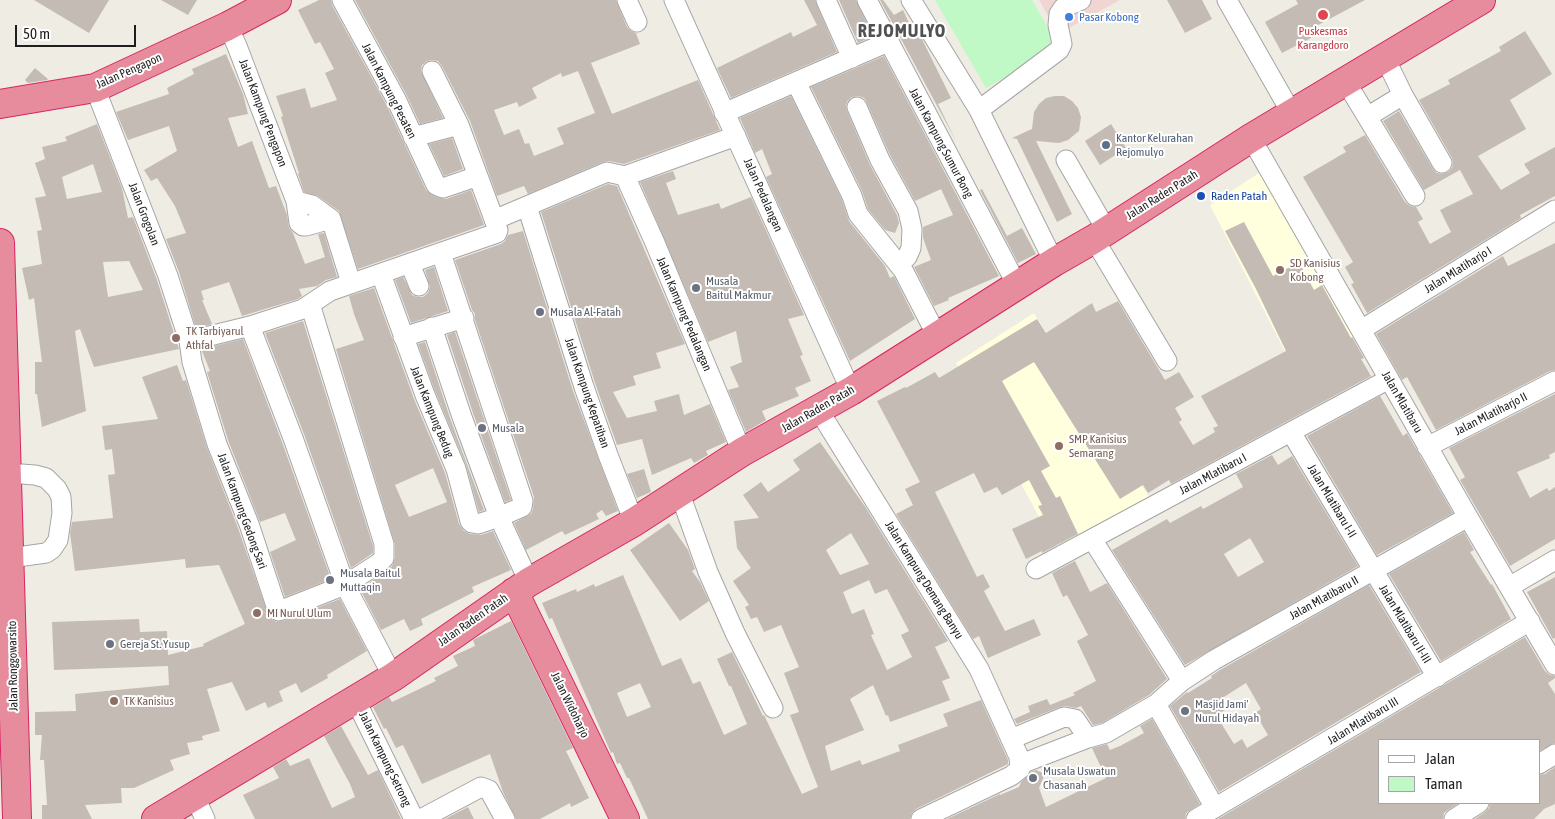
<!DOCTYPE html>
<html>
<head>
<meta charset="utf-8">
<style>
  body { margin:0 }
  #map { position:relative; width:1555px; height:819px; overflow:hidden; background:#efece4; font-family:"Asap Condensed",sans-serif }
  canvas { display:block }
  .legend { position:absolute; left:1378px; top:739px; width:162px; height:65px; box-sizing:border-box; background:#fff; border:1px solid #a5a5a5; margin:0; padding:6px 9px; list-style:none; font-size:15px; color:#1e1e1e }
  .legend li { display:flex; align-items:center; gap:10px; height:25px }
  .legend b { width:25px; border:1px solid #a5a5a5 }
  .scale { position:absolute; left:15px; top:25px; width:121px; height:22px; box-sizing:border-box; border:2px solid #1e1e1e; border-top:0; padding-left:6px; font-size:15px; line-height:18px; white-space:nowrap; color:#1e1e1e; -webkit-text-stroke:4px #fff; paint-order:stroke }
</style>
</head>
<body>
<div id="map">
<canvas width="1555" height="819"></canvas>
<ul class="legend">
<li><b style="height:6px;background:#fff"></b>Jalan</li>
<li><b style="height:14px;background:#c1f9c6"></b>Taman</li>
</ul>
<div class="scale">50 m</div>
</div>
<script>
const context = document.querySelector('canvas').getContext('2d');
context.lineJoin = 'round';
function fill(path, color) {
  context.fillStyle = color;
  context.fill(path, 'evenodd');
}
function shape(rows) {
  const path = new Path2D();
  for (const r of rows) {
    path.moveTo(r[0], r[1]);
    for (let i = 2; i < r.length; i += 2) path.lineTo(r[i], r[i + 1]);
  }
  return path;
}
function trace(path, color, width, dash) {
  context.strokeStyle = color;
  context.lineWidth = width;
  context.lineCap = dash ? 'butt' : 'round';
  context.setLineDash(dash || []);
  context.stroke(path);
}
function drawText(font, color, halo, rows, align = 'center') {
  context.font = font + ' "Asap Condensed",sans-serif';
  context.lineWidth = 4;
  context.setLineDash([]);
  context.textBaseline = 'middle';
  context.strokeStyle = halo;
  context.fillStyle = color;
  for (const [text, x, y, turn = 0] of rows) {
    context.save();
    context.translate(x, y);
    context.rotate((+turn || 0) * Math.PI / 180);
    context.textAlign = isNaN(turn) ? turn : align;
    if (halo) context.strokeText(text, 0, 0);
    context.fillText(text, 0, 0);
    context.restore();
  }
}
const commercial = shape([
  [1039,0,1120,0,1058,34]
]);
const education = shape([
  [1259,173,1356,335,1294,369,1210,205],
  [1034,313,1153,503,1059,554,956,363]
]);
const park = shape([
  [935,0,1032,0,1059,47,986,88]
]);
const building = shape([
  [34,0,109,0,89,33],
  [161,0,197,0,188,15],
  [319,0,331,0,332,5,386,104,426,190,432,195,439,198,446,199,471,190,484,225,358,269,339,211,318,196,304,192,298,174,299,173,281,117,283,116,276,96,305,88,311,108,337,100,325,73,334,69,320,42,315,44,298,10],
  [355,0,616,0,627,27,631,31,636,33,640,44,591,63,612,114,698,80,720,130,624,164,609,161,603,162,528,194,524,186,497,196,470,121,442,66,438,61,432,60,427,61,422,65,421,71,443,118,420,124,406,94],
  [578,71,595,113,557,128,564,144,534,156,529,143,525,144,519,129,504,135,494,110,517,102,519,107,537,98,532,88,561,73,562,77],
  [804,0,815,0,837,52,731,98,717,68,791,32,793,37,817,25],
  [839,0,856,0,873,36,858,43],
  [880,0,883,0,894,15,903,10,910,25,912,24,920,35,951,98,938,104,956,141],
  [1167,0,1202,0,1212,19,1185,33],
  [1296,0,1365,0,1307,31,1311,38,1282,53,1265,22,1298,4],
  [1525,31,1552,74,1510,100,1526,129,1478,156,1501,190,1530,173,1524,164,1555,147,1555,196,1520,215,1521,218,1367,313,1351,284,1354,283,1345,267,1353,262,1303,177,1346,152,1343,147,1365,135,1405,202,1410,206,1416,207,1423,219,1418,222,1430,244,1451,232,1440,210,1473,194,1460,170,1424,190,1383,121,1399,111,1433,169,1437,173,1441,174,1448,172,1452,168,1453,164,1452,158,1419,100,1450,84,1448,80,1501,51,1499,47],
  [226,54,243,94,248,114,228,118,238,147,252,141,269,188,276,186,287,215,289,228,293,233,305,264,325,257,318,234,324,233,337,277,326,280,317,286,299,289,302,296,298,299,242,316,229,282,201,291,204,300,202,300,212,324,196,328,179,272,166,239,186,233,175,206,157,178,151,181,144,170,177,151,169,126,128,140,116,112,169,94,167,88,194,74,192,69],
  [884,56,999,276,948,298,949,300,934,306,914,267,931,260,923,238,923,227,953,215,941,189,915,201,890,155,867,103,864,98,859,96,852,97,848,100,846,105,847,111,870,165,897,215,899,223,895,233,885,230,868,209,862,191,811,87],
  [35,68,48,79,47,80,28,83,25,80],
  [791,96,842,200,849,221,885,266,890,278,894,276,915,319,850,361,766,177,772,174,762,149,755,153,740,118],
  [1055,96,1064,96,1072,101,1078,108,1081,117,1079,131,1068,140,1059,143,1036,141,1072,214,1057,222,1017,139,1012,138,1032,129,1034,112,1039,104,1046,98],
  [97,124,122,188,128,218,133,217,157,280,179,349,94,367,80,329,75,331,86,411,42,427,37,394,35,394,35,362,42,362,39,339,34,298,29,300,22,268,42,264,37,231,42,230,35,198,46,196,35,163,45,159,42,147,67,141,65,137],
  [93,164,102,192,67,199,62,177],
  [129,261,143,290,108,297,103,262],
  [1111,124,1126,148,1100,165,1085,141],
  [452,138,463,169,444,176,429,144],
  [673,171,676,179,666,183,678,215,719,203,721,209,751,197,804,315,788,319,803,355,800,356,811,381,795,388,799,396,762,411,766,420,746,432,728,390,739,387,730,367,742,362,736,331,708,342,640,182],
  [608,184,617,186,685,344,656,353,661,368,633,376,636,385,613,392,627,418,657,411,654,401,679,394,684,415,710,404,726,442,706,451,708,455,694,463,691,458,652,475,642,439,617,445,595,383,541,212],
  [982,189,1007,236,1022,228,1036,254,1018,263,980,190],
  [1244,222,1273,276,1299,262,1314,290,1322,285,1351,338,1352,337,1364,358,1361,359,1371,376,1171,484,1169,480,1148,493,1143,485,1120,499,1034,362,1002,381,1050,466,1041,471,1056,498,1060,496,1078,534,1042,553,1042,551,1026,559,1012,529,1043,515,1038,506,1042,505,1029,480,1002,495,997,487,984,493,974,473,935,492,977,577,983,574,990,587,984,591,1005,631,1034,619,1041,635,988,658,979,636,973,639,896,514,913,505,905,489,920,482,877,401,905,387,906,388,935,372,939,378,1037,319,1046,333,1092,303,1096,312,1118,301,1165,380,1179,372,1194,397,1175,408,1182,420,1179,422,1193,445,1215,432,1213,428,1218,426,1201,396,1286,351,1256,289,1225,231],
  [523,231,573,391,618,511,606,516,602,510,596,514,599,519,565,535,562,531,526,550,514,523,531,514,533,509,534,497,475,320,475,314,472,310,455,260,501,244,505,241,508,235],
  [1555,243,1555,370,1550,371,1436,430,1407,377,1402,380,1376,334,1503,256,1508,266],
  [434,267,448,311,411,323,395,280,403,277,412,295,417,297,423,297,428,293,430,287,425,270],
  [374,288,414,399,445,473,459,524,464,531,470,534,481,535,493,531,511,570,472,587,474,592,421,619,423,625,410,631,404,619,381,630,360,589,385,572,392,566,395,558,395,544,336,349,364,340,354,314,349,296],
  [433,468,447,502,409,517,395,485],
  [303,321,373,546,373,553,351,568,304,434,265,333],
  [455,332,511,500,505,502,473,413,447,335],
  [243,339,282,442,331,579,285,597,270,552,296,540,295,538,285,513,260,522,228,440,207,372,210,371,202,351,202,349],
  [425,342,451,421,484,510,479,512,466,465,435,391,418,344],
  [177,365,183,381,186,380,207,448,238,528,269,617,276,622,283,621,340,599,367,651,327,675,328,678,301,693,296,683,279,691,283,701,268,708,265,702,246,711,232,682,207,689,220,731,202,736,203,740,187,743,190,754,170,760,174,770,134,788,121,788,122,803,85,805,92,819,42,819,42,805,47,805,44,760,40,760,42,735,35,735,35,712,76,711,75,694,169,685,168,666,54,670,52,622,139,619,140,632,167,631,168,655,204,646,203,644,245,624,219,565,186,568,185,559,75,571,70,533,72,522,113,518,108,475,115,474,112,449,105,450,102,426,158,419,142,377],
  [1555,394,1555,452,1549,455,1550,458,1517,472,1530,498,1547,488,1549,491,1555,487,1555,539,1510,566,1460,480,1465,477,1449,448],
  [1380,396,1403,436,1407,433,1453,513,1377,555,1307,436],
  [820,442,866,508,948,641,935,647,950,678,942,681,950,700,890,722,888,715,886,716,873,685,850,699,864,730,825,746,831,771,860,760,862,765,900,751,898,745,948,726,943,714,981,700,1008,760,1008,764,916,809,912,813,910,819,648,819,629,778,627,778,620,763,617,764,613,752,611,753,552,618,549,619,542,603,576,589,577,592,594,584,595,587,623,575,662,666,681,658,693,684,700,681,724,735,747,724,731,686,729,686,717,659,732,652,763,716,764,715,802,794,818,787,790,715,799,712,784,673,799,667,781,625,764,632,757,617,751,619,745,607,749,605,733,581,751,568,737,548,734,521,759,518,743,495,761,482,768,492,800,470,793,460],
  [851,533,869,564,840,575,826,550],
  [869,580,875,594,887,589,909,631,901,635,912,657,887,670,871,635,874,634,864,609,852,614,843,592],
  [640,683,651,707,627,717,617,693],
  [1272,455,1278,465,1292,456,1358,566,1185,665,1112,550,1167,519,1170,523,1201,506,1203,509,1243,487,1236,474],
  [1250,538,1264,562,1238,577,1224,554],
  [644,469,651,492,637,498,627,474],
  [669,523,688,550,695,569,692,571,700,582,709,601,680,621,630,550],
  [1464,532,1474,550,1470,552,1491,585,1492,584,1511,619,1441,661,1389,574],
  [1075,561,1090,592,1107,583,1167,679,1149,695,1102,723,1093,725,1081,706,1076,708,1065,706,1060,707,1017,724,1014,719,1030,712,1028,706,1047,699,1050,705,1075,695,1073,693,1096,681,1077,641,1088,635,1067,595,1063,597,1052,573],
  [1555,577,1555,638,1553,639,1527,592],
  [1369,585,1421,672,1219,792,1170,706,1187,692,1188,693,1212,678,1211,676,1220,670],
  [1246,683,1261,709,1255,713,1268,735,1247,748,1242,739,1234,744,1216,715,1225,710,1219,700],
  [511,621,573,748,566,751,589,798,571,807,570,803,540,819,516,819,503,792,490,754,422,784,403,745,396,748,386,728,384,729,373,707,389,697,392,702,436,681,434,678,458,666,453,656,475,646,473,640],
  [1525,637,1545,671,1550,675,1555,676,1555,678,1548,683,1555,694,1555,743,1539,751,1539,740,1379,740,1379,803,1459,803,1448,810,1444,813,1443,819,1218,819],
  [1152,719,1200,804,1186,813,1185,819,947,819,1000,794,1000,795,1019,787,1021,782,1031,772,1036,770,1045,774,1039,788,1046,807,1106,778,1092,748,1107,744,1110,750,1120,746,1144,733,1140,726],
  [341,726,368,775,378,770,401,819,255,819,243,795,279,778,273,767,286,759,290,766,309,758,332,808,355,797,350,784,324,736],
  [1555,767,1555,804,1544,809,1534,819,1475,819,1485,812,1489,808,1490,803,1539,803,1539,775,1545,774],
  [468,807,474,819,445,819]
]);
const minor = shape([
  [342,0,396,99,436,185,443,188,478,176],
  [627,0,637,22],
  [674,0,851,391],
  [826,0,852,58],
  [867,0,1017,285],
  [911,0,979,110,1054,262],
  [1227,0,1292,114],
  [228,26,237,46,296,201,299,223,303,226,306,226,331,219],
  [1385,58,1403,95],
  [796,82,852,196,858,214,903,270,937,336],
  [1346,82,1415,196],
  [95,88,168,276,189,341,192,362,217,444,249,524,277,609,279,611,345,585,379,563,384,558,384,544,310,304],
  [857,107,880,160,908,211,912,229,911,248,907,257,898,264],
  [979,110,1059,50,1062,44,1058,25,1059,14,1063,8,1081,0],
  [724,113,888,42],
  [1367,117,1403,95,1442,163],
  [413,137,459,125],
  [1251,138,1468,517,1555,665],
  [1066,160,1107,231],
  [625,176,655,243,742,452],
  [296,201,312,205,331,219],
  [527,206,584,387,608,455,634,522],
  [331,219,351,283],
  [494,220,607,172,625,176,736,136],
  [1094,239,1167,361],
  [410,264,419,286],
  [381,274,425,395,456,469,470,521,472,523,478,524,499,517,522,507,523,501,441,253],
  [250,326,293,438,345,585,393,677],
  [432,327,462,417,499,517,529,582],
  [1361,330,1555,210],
  [403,337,464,318],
  [189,341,250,326,303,309,330,291,497,233,498,230,459,125,432,71],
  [818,409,979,669,1019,757,1020,769,1011,776,921,819],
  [1291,432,1437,677],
  [1427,447,1555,381],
  [7,473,35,475,46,478,57,489,61,497,62,513,58,540,52,549,46,553,10,558],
  [680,494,708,572,735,633,773,708],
  [1092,539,1182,681],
  [1036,569,1389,379],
  [1509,587,1555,560],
  [355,699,414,819],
  [1156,704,1215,808],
  [1011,739,1064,717,1075,719,1088,738,1106,733,1156,704,1182,681,1214,660,1468,517],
  [1021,764,1088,738],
  [1539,764,1555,754],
  [195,797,205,819],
  [421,819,481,787,489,790,505,819],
  [1196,819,1530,621],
  [1454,819,1479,803]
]);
const highway = shape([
  [0,104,95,88,228,26,277,0],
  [0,243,17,819],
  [514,592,625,819],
  [156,819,393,677,529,582,634,522,742,452,851,391,1054,262,1094,239,1251,138,1481,0]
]);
const markers = [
  [1323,15,6,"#e0444e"],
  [1069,17,5,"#3f7fe0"],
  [1106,145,5,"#5c6f8a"],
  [1201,196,5,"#1a4fb4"],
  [1280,270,5,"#8d6e63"],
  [696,288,5,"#6b7280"],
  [540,312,5,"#6b7280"],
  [176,338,5,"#8d6e63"],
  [482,428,5,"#6b7280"],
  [1059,446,5,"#8d6e63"],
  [330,580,5,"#6b7280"],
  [257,613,5,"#8d6e63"],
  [110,644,5,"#6b7280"],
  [114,701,5,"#8d6e63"],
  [1185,711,5,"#6b7280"],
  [1033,778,5,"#6b7280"]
];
const shopNames = [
  ["Pasar Kobong",1079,17]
];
const healthNames = [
  ["Puskesmas",1323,31],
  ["Karangdoro",1323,45]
];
const streetNames = [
  ["Jalan Pengapon",129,71,-24],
  ["Jalan Kampung Pesaten",389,91,63],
  ["Jalan Kampung Pengapon",263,113,69],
  ["Jalan Kampung Sumur Bong",941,143,62],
  ["Jalan Pedalangan",763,195,66],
  ["Jalan Raden Patah",1162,195,-32],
  ["Jalan Grogolan",144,214,69],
  ["Jalan Mlatiharjo I",1458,270,-32],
  ["Jalan Kampung Pedalangan",684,314,67],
  ["Jalan Kampung Kepatihan",587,393,71],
  ["Jalan Mlatibaru",1402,402,60],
  ["Jalan Raden Patah",818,409,-30],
  ["Jalan Kampung Bedug",432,412,68],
  ["Jalan Mlatiharjo II",1491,414,-27],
  ["Jalan Mlatibaru I",1213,474,-28],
  ["Jalan Mlatibaru I-II",1332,501,59],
  ["Jalan Kampung Gedong Sari",242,511,70],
  ["Jalan Kampung Demang Banyu",924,580,58],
  ["Jalan Mlatibaru II",1324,598,-29],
  ["Jalan Raden Patah",473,620,-35],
  ["Jalan Mlatibaru II-III",1405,624,59],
  ["Jalan Ronggowarsito",13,666,-91],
  ["Jalan Widoharjo",570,705,64],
  ["Jalan Mlatibaru III",1363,721,-31],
  ["Jalan Kampung Setrong",385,759,64]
];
const serviceNames = [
  ["Kantor Kelurahan",1116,138],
  ["Rejomulyo",1116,152]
];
const transitNames = [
  ["Raden Patah",1211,196]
];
const educationNames = [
  ["SD Kanisius",1290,263],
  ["Kobong",1290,277],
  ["TK Tarbiyarul",186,331],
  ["Athfal",186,345],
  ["SMP Kanisius",1069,439],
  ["Semarang",1069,453],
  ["MI Nurul Ulum",267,613],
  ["TK Kanisius",124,701]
];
const worshipNames = [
  ["Musala",706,281],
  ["Baitul Makmur",706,295],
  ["Musala Al-Fatah",550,312],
  ["Musala",492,428],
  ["Musala Baitul",340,573],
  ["Muttaqin",340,587],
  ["Gereja St. Yusup",120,644],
  ["Masjid Jami'",1195,704],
  ["Nurul Hidayah",1195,718],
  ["Musala Uswatun",1043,771],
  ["Chasanah",1043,785]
];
const districtNames = [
  ["REJOMULYO",902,31]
];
fill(commercial, '#f0d5d3');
fill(education, '#ffffde');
fill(park, '#c1f9c6');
fill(building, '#c4bbb4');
trace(minor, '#a5a5a5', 21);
trace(highway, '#da2462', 30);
trace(minor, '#fff', 19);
trace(highway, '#e68c9c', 28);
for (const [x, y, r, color] of markers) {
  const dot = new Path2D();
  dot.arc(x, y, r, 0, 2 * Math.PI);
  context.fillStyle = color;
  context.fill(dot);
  trace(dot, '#fff', 2);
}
drawText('12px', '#366cbe', '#fff', shopNames, 'left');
drawText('12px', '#be3a42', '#fff', healthNames);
drawText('12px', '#1e1e1e', '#fff', streetNames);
drawText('12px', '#4e5e75', '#fff', serviceNames, 'left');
drawText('12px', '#164399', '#fff', transitNames, 'left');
drawText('12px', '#785e54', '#fff', educationNames, 'left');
drawText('12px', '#5b616d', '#fff', worshipNames, 'left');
context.letterSpacing = '1px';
drawText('bold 18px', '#515151', '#fff', districtNames);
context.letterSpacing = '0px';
</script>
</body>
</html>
